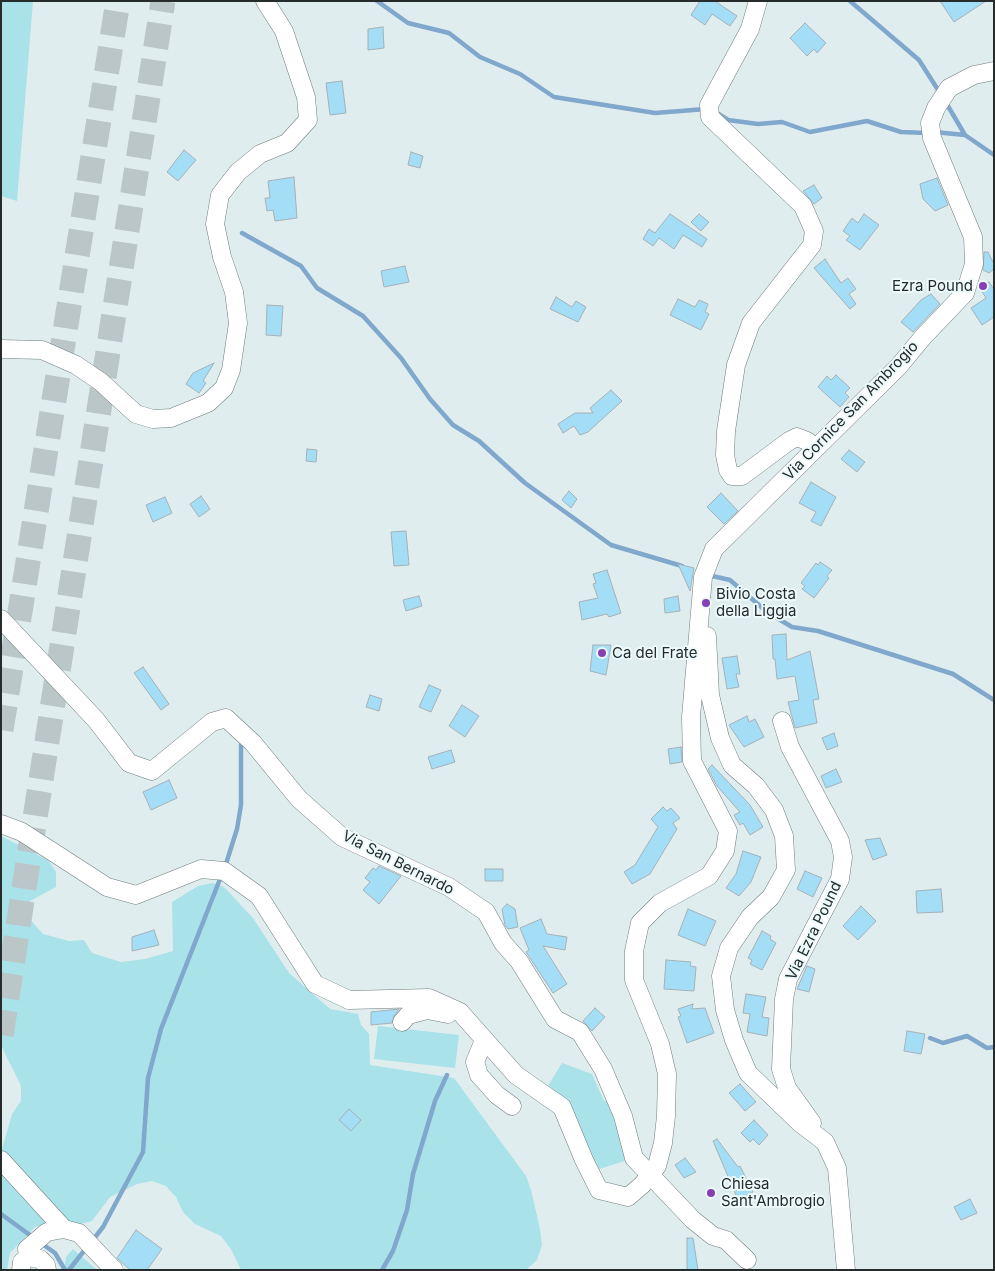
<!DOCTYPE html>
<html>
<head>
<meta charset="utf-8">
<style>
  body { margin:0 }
  #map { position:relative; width:995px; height:1271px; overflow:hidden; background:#dfedef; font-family:Inter,sans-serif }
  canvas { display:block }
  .frame { position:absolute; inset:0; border:2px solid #262b2c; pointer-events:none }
</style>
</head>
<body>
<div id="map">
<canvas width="995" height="1271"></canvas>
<div class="frame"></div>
</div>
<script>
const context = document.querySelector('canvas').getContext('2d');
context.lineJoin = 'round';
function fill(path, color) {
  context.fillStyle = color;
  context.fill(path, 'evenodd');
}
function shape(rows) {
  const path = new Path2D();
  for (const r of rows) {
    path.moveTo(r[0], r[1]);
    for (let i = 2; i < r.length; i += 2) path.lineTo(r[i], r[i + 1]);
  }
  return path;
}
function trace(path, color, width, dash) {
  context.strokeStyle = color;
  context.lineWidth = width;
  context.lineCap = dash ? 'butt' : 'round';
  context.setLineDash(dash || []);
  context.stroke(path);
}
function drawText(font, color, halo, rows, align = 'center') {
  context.font = font + ' Inter,sans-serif';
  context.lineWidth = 4;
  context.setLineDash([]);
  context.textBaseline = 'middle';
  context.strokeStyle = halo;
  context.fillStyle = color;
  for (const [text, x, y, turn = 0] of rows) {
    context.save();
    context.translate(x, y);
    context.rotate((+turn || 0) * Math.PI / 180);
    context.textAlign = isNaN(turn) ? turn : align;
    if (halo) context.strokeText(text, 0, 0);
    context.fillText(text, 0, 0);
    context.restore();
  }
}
const green = shape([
  [1,1,33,1,17,201,1,196],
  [1,836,48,860,56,872,56,887,30,901,27,916,43,934,69,941,84,940,92,953,121,962,145,959,173,951,172,902,198,886,213,883,224,887,253,918,289,973,330,1009,358,1014,361,1025,369,1034,370,1065,454,1078,526,1176,531,1190,540,1229,542,1245,537,1260,526,1270,241,1270,231,1249,221,1236,195,1224,183,1212,176,1197,166,1186,152,1181,137,1184,110,1197,92,1221,77,1225,63,1219,35,1227,10,1253,7,1270,1,1270,1,1153,12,1114,21,1101,21,1086,1,1045],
  [378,1026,459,1035,455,1068,374,1059],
  [562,1063,592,1074,604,1101,615,1097,634,1158,590,1172,562,1107,543,1094],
  [73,1249,97,1270,64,1270,66,1257]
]);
const stream = shape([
  [377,1,408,23,449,33,480,57,520,74,554,97,655,113,706,109],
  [850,1,919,60,940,93],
  [945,101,965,135],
  [717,113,728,120,758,124,782,122,810,132,867,121,901,132,927,133],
  [934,132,965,135,994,155],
  [242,233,301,266,317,288,363,316,401,358,430,399,453,425,479,441,525,483,611,545,682,566],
  [708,575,730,580,767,612,792,627,818,631,953,674,994,700],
  [225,867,237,829,241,805,241,745],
  [930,1038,943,1043,967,1036,987,1048,994,1047],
  [1,1214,34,1238],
  [92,1241,103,1227,143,1152,148,1078,161,1029,222,874],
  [41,1243,55,1253,65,1270],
  [69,1270,87,1247],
  [382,1270,393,1251,407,1210,413,1174,435,1101,447,1075]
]);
const building = shape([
  [700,1,715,1,737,16,730,26,712,14,705,25,691,15,700,1],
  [940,1,986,1,954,22,940,1],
  [805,23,826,43,817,53,814,49,807,56,790,38,805,23],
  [383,27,384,48,368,50,368,29,383,27],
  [342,81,346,113,330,115,326,83,342,81],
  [184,150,196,160,178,181,167,172,184,150],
  [411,152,423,156,420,168,408,165,411,152],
  [294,177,297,218,275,221,273,210,267,211,265,198,270,198,268,181,294,177],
  [937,178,948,205,935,211,923,199,920,184,937,178],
  [814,185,822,198,814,204,803,191,814,185],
  [670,214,707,239,702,247,683,235,674,249,659,238,653,246,643,239,649,229,655,233,670,214],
  [699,214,709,222,701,231,691,222,699,214],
  [864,214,879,225,860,250,846,240,850,236,843,231,852,218,858,223,864,214],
  [984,252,988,252,994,264,994,269,989,273,983,270,984,252],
  [825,259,841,283,848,278,856,289,849,294,856,304,850,309,814,268,825,259],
  [405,266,409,282,384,287,381,271,405,266],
  [989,282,994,289,994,317,982,325,971,308,986,298,980,288,989,282],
  [931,294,940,304,913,332,901,322,921,300,931,294],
  [556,297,572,307,576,301,586,307,578,322,550,309,556,297],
  [678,299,695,307,699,300,708,304,705,312,709,314,701,330,670,315,678,299],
  [267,305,283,306,281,336,266,335,267,305],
  [214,363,203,381,206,383,199,393,186,384,193,373,214,363],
  [836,375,850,388,845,393,849,397,840,407,818,387,827,376,831,380,836,375],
  [611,390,622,401,588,432,580,435,574,426,563,433,558,424,575,413,593,413,590,408,611,390],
  [307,449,317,450,316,462,306,461,307,449],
  [849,450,865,462,857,472,841,459,849,450],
  [811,482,836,497,821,526,811,521,816,512,799,503,811,482],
  [569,491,577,499,571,508,562,500,569,491],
  [721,493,738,511,724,524,707,507,721,493],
  [201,496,210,509,199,517,190,504,201,496],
  [165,497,172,513,153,522,146,505,165,497],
  [406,531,409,565,394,566,391,532,406,531],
  [820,562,832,570,827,576,829,578,814,598,802,589,805,586,801,583,816,563,818,565,820,562],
  [678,564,694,568,690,591,678,564],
  [607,570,621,613,609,617,607,614,582,620,579,602,598,598,593,584,596,583,593,574,607,570],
  [419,596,422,606,406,611,403,600,419,596],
  [678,596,680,611,665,613,664,599,678,596],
  [786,634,787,660,810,651,819,699,813,700,817,723,795,728,788,702,799,700,795,676,777,679,775,659,773,659,772,635,786,634],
  [593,645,611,645,606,675,590,671,593,645],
  [737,656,740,674,736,674,739,687,727,689,722,658,737,656],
  [143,667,169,704,161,710,134,673,143,667],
  [429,685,441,690,431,712,419,707,429,685],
  [370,695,382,699,379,711,366,707,370,695],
  [462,705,479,716,465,737,449,726,462,705],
  [747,716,749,722,755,719,764,737,744,747,729,725,747,716],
  [834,733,838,746,827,750,822,738,834,733],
  [681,747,682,762,670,764,668,749,681,747],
  [451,750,455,762,432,769,428,757,451,750],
  [712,765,750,805,763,827,750,835,743,823,740,825,734,815,740,812,717,786,708,769,712,765],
  [836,769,842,782,826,788,821,776,836,769],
  [169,780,177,798,151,810,143,792,169,780],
  [663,807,667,811,671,808,680,818,673,823,677,829,650,874,632,884,624,872,635,865,658,827,651,819,663,807],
  [880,838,887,855,873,860,865,840,880,838],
  [743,851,761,857,751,882,739,896,726,888,736,874,743,851],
  [379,866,401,876,379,904,363,890,370,882,365,878,373,868,376,870,379,866],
  [485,869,503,869,503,881,485,881,485,869],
  [805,871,822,878,813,897,797,889,805,871],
  [941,889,943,912,917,913,916,891,941,889],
  [507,904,515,909,518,927,508,929,505,925,502,909,507,904],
  [861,906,876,921,858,940,843,926,861,906],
  [688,909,716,921,705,946,678,935,688,909],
  [541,919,547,934,567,937,565,950,543,946,567,984,553,993,526,952,529,950,520,928,541,919],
  [154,930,159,945,132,951,132,937,154,930],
  [762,931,771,936,770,939,776,943,762,970,750,964,752,960,748,958,762,931],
  [666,960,691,962,690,966,696,967,694,991,664,989,666,960],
  [807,966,815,969,809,992,797,989,807,966],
  [746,994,766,997,762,1017,769,1018,767,1036,747,1032,750,1014,743,1013,746,994],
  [693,1004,692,1009,705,1008,714,1033,687,1043,678,1017,681,1016,678,1009,693,1004],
  [595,1008,605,1017,592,1031,583,1021,595,1008],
  [399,1009,394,1016,392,1023,371,1025,371,1012,399,1009],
  [907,1031,925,1034,921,1054,904,1051,907,1031],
  [740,1084,756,1102,745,1111,729,1093,740,1084],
  [349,1109,361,1120,351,1131,339,1120,349,1109],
  [754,1120,768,1135,759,1145,753,1139,750,1142,741,1133,754,1120],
  [717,1139,738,1167,740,1166,753,1192,738,1200,713,1141,717,1139],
  [685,1158,696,1172,684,1178,675,1165,685,1158],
  [970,1199,977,1213,961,1220,954,1207,970,1199],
  [136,1230,162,1249,147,1270,130,1270,117,1258,136,1230],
  [687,1238,693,1238,698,1270,687,1270,687,1238]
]);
const highwayTunnel = shape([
  [1,730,118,1],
  [1,1035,163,1]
]);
const minor = shape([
  [758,1,750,29,709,105,710,117,803,206,814,231,812,245,751,323,736,365,726,431,725,455,728,470,732,476,742,476,789,441,797,437,807,441,815,448],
  [1,349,42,350,76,365,101,382,136,414,153,419,171,418,208,403,224,388,231,370,238,323,234,292,222,257,215,224,220,195,238,172,260,154,287,143,308,120,306,97,284,31,265,1],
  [1,619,96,720,129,763,152,771,212,722,226,718,253,743,299,799,342,837,449,887,486,912,503,943,519,961,555,1019,580,1032,603,1069,623,1116,634,1158,693,1220,713,1236,726,1240,747,1260],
  [707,636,710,695,720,738,732,765,756,786,774,810,784,836,786,870,771,897,750,917,729,948,721,976,725,1010,734,1040,748,1073,800,1123,825,1142,837,1168,846,1270],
  [782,721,790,747,840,841,843,857,840,879,788,979,784,999,781,1069,787,1088,812,1123],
  [1,824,22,832,107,887,136,895,201,869,224,871,259,896,315,984,349,1000,429,998,460,1012,516,1075,562,1107,584,1160,599,1190,628,1197,642,1185,657,1166,663,1143,666,1116,667,1074,660,1044,634,980,634,951,640,923,660,903,709,876,725,851,728,831,692,761,691,717,703,577,714,549,899,366,923,337,965,293,974,264,973,237,932,138,930,123,936,108,949,88,974,75,994,71],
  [402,1022,408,1015,427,1010,448,1014],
  [484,1040,475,1062,479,1075,497,1095,512,1106],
  [1,1160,64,1229],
  [28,1257,27,1249,47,1232,64,1229,79,1233,114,1270],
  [21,1270,22,1262,28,1257,40,1259,46,1265,47,1270]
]);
const markers = [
  [983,286,5,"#8740b4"],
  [706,603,5,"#8740b4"],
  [602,653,5,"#8740b4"],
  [711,1193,5,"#8740b4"]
];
const poiNames = [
  ["Ezra Pound",973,286,"right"],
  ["Bivio Costa",716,594],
  ["della Liggia",716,611],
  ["Ca del Frate",612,653],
  ["Chiesa",721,1184],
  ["Sant'Ambrogio",721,1201]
];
const streetNames = [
  ["Via Cornice San Ambrogio",851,411,-46],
  ["Via San Bernardo",398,863,27],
  ["Via Ezra Pound",814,931,-64]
];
fill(green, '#a9e2e9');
trace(stream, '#80a7cc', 4.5);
fill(building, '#a3ddf6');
trace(building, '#a6b1b7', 1);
trace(highwayTunnel, '#bac6c8', 25, [25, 12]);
trace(minor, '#707d7f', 19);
trace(minor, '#fff', 18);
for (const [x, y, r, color] of markers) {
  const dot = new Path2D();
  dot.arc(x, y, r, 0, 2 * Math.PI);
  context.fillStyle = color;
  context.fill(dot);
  trace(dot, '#ecfafc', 2);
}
drawText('15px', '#262b2c', '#ecfafc', poiNames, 'left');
drawText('15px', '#262b2c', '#ecfafc', streetNames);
</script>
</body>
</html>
